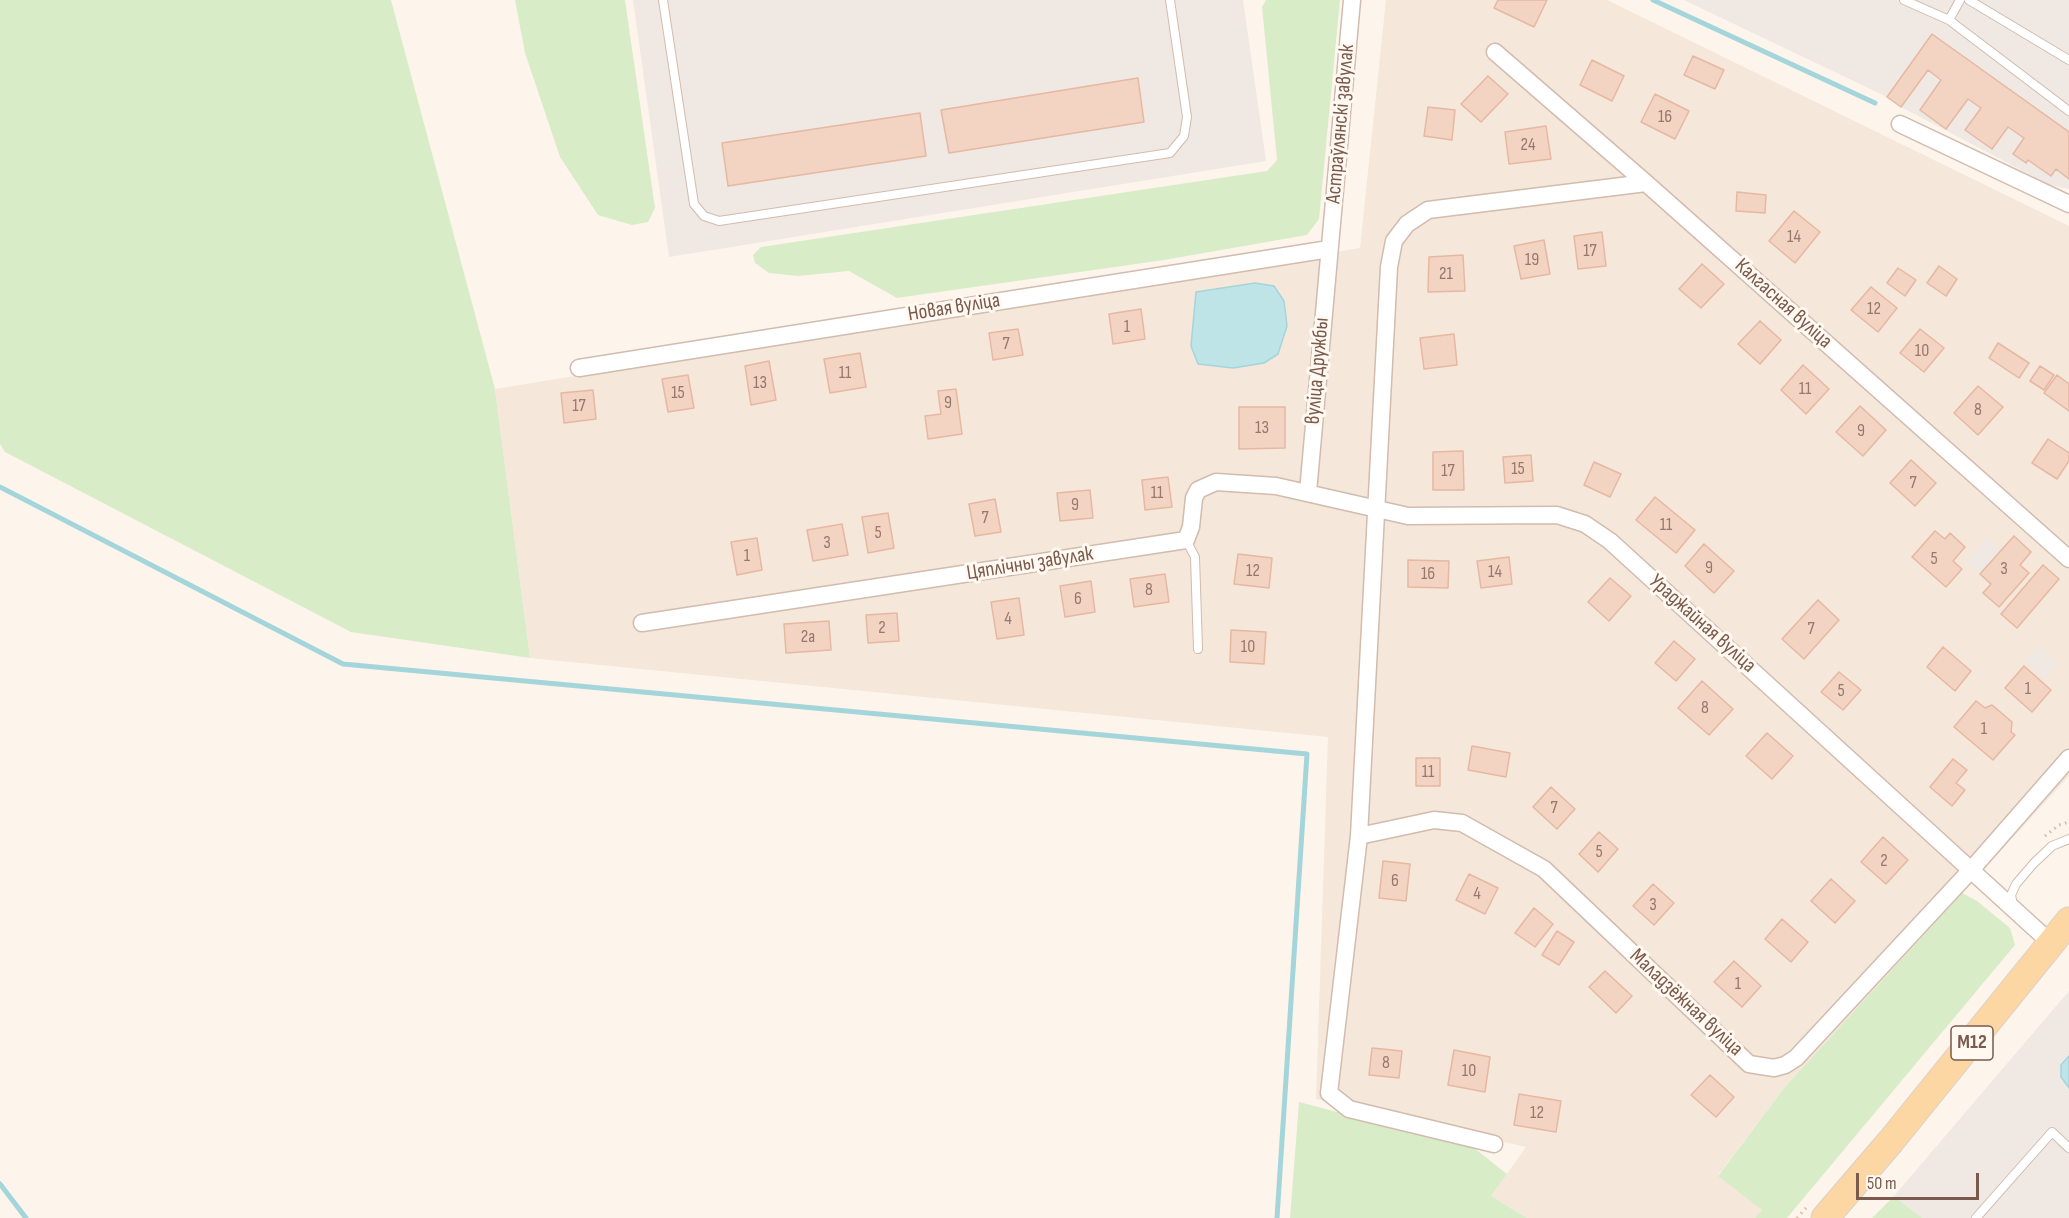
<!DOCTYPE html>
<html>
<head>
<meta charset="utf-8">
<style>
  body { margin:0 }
  #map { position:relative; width:2069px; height:1218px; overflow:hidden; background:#fdf5eb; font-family:"Sofia Sans Condensed",sans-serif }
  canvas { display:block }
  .scale { position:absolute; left:1856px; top:1173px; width:123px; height:27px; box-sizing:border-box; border:3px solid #7a5a4c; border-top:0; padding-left:8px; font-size:18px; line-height:21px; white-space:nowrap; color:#7a5a4c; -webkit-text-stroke:4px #fff9f2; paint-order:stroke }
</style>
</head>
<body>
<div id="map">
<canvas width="2069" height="1218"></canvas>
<div class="scale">50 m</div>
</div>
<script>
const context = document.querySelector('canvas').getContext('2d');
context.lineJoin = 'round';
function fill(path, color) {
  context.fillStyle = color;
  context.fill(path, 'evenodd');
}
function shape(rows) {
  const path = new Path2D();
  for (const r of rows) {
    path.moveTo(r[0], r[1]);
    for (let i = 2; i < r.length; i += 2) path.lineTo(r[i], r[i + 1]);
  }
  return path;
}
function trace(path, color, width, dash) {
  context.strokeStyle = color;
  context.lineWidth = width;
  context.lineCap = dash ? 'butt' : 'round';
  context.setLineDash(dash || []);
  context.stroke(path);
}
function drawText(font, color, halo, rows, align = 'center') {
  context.font = font + ' "Sofia Sans Condensed",sans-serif';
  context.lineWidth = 6;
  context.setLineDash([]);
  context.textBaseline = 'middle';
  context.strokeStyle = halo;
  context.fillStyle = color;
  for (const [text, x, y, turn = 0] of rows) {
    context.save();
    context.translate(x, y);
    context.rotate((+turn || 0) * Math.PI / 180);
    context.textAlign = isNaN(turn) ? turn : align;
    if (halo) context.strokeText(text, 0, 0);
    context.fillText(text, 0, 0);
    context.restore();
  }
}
const residential = shape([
  [1386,0,1607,0,2069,226,2069,776,1784,1088,1718,1175,1762,1210,1755,1218,1527,1218,1491,1196,1526,1147,1316,1099,1328,737,530,658,495,389,1360,248]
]);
const industrial = shape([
  [633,0,1243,0,1266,161,669,257],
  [1684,0,2069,0,2069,189,2050,185,1901,107,1887,97],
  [1988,537,2002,550,1980,574,1966,561],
  [2036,646,2058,663,2045,679,2024,661],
  [2069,991,2069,1218,1922,1218,1894,1196]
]);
const green = shape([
  [0,0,391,0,495,389,530,658,351,632,5,452,0,444],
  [515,0,625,0,655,208,648,222,632,225,598,215,560,157,525,53],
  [1266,0,1340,0,1319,219,1307,235,1164,260,897,298,849,271,798,276,769,273,755,263,753,255,761,247,1267,171,1277,160,1262,7],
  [1962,893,1977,901,2010,928,2015,945,1787,1218,1755,1218,1762,1210,1718,1176,1784,1088],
  [1299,1102,1474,1148,1507,1174,1491,1196,1527,1218,1290,1218],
  [1894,1196,1922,1218,1872,1218]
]);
const water = shape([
  [1255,283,1274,286,1284,301,1287,326,1278,354,1264,363,1233,368,1198,364,1191,346,1196,292,1255,283],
  [2069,1056,2069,1088,2061,1077,2061,1065,2069,1056]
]);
const stream = shape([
  [1653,0,1875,103],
  [0,487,343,664,1307,754,1277,1218],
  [0,1184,26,1218]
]);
const building = shape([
  [1498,0,1547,0,1534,27,1494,8,1498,0],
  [1932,34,2069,132,2069,179,2056,169,2051,176,2028,160,2026,163,2013,154,2024,138,2008,127,1992,149,1965,130,1981,108,1968,99,1946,129,1920,110,1941,80,1928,70,1901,107,1887,97,1932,34],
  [1693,56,1724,70,1715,89,1684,75,1693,56],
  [1592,60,1624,76,1612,101,1580,85,1592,60],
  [1488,76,1508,94,1481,122,1461,104,1488,76],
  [1138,78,1144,122,949,153,941,110,1138,78],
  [1655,94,1689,111,1675,139,1641,122,1655,94],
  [1428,107,1455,110,1452,140,1424,136,1428,107],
  [920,113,926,156,728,186,722,143,920,113],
  [1546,126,1551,159,1509,164,1505,132,1546,126],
  [1737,192,1766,195,1765,213,1736,211,1737,192],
  [1794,211,1820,232,1795,263,1769,241,1794,211],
  [1602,232,1606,266,1578,269,1574,236,1602,232],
  [1544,240,1550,274,1521,279,1514,246,1544,240],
  [1463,255,1465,291,1428,292,1429,257,1463,255],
  [1702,264,1724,284,1701,308,1679,289,1702,264],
  [1939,266,1957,279,1946,296,1927,283,1939,266],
  [1898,268,1916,280,1905,296,1887,283,1898,268],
  [1871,287,1897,308,1878,332,1851,310,1871,287],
  [1141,309,1145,339,1113,344,1109,314,1141,309],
  [1760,321,1781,340,1760,364,1738,344,1760,321],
  [1018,329,1023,355,993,360,989,333,1018,329],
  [1920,329,1944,348,1924,372,1900,353,1920,329],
  [1454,334,1457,365,1424,369,1420,338,1454,334],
  [1998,343,2029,363,2019,378,1989,358,1998,343],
  [860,353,866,387,830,393,824,359,860,353],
  [769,361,776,400,751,405,745,366,769,361],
  [1803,365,1829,389,1806,414,1781,390,1803,365],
  [2040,366,2054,375,2044,390,2030,381,2040,366],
  [688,375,694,408,668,412,662,379,688,375],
  [2057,375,2069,384,2069,411,2044,393,2057,375],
  [1978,386,2003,407,1978,435,1954,413,1978,386],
  [956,389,962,434,928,439,925,416,941,414,938,391,956,389],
  [593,390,596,419,564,423,561,393,593,390],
  [1860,406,1886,430,1863,456,1836,432,1860,406],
  [1239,407,1285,407,1285,448,1239,449,1239,407],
  [2048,439,2069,453,2069,461,2057,479,2032,463,2048,439],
  [1463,451,1464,490,1433,490,1433,452,1463,451],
  [1531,455,1533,481,1505,483,1503,457,1531,455],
  [1911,460,1936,483,1915,506,1890,483,1911,460],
  [1594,462,1621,474,1610,497,1584,485,1594,462],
  [1168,477,1172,507,1145,510,1142,480,1168,477],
  [1090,490,1093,518,1060,521,1057,493,1090,490],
  [1655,497,1695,530,1676,553,1636,520,1655,497],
  [995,499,1001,532,975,536,969,504,995,499],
  [888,513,894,548,868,553,862,517,888,513],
  [842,524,848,555,813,561,807,530,842,524],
  [1935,531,1945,539,1950,533,1965,547,1953,561,1962,569,1946,587,1912,557,1935,531],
  [2014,536,2031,552,2020,565,2029,573,1999,607,1983,593,1991,584,1980,574,2014,536],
  [757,538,762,570,737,575,731,542,757,538],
  [1704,544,1734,571,1714,593,1685,566,1704,544],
  [1238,554,1272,558,1269,588,1234,584,1238,554],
  [1509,557,1512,584,1481,588,1477,561,1509,557],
  [1408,560,1449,561,1448,588,1408,587,1408,560],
  [2043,565,2059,579,2017,628,2001,614,2043,565],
  [1165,574,1169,602,1134,607,1130,579,1165,574],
  [1610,578,1631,596,1609,621,1588,602,1610,578],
  [1091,581,1095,612,1065,617,1060,586,1091,581],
  [1019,598,1024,635,997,639,991,602,1019,598],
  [1818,600,1839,620,1804,659,1782,639,1818,600],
  [897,613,899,641,868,643,866,615,897,613],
  [829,621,831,650,786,653,784,624,829,621],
  [1231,630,1266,632,1264,664,1230,662,1231,630],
  [1674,641,1695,659,1676,681,1655,663,1674,641],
  [1943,647,1971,671,1955,691,1927,667,1943,647],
  [2024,666,2051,690,2032,712,2005,688,2024,666],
  [1839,672,1861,690,1843,710,1821,692,1839,672],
  [1702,681,1733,709,1709,735,1678,708,1702,681],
  [1976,701,1985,708,1992,705,2012,722,2011,732,2015,735,1993,760,1954,727,1976,701],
  [1767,733,1793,756,1772,779,1746,756,1767,733],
  [1472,746,1510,753,1506,777,1468,770,1472,746],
  [1416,758,1440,758,1440,786,1416,786,1416,758],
  [1953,759,1967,770,1956,783,1965,790,1952,806,1930,787,1953,759],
  [1551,787,1575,809,1557,829,1533,807,1551,787],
  [1599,832,1618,849,1598,872,1579,854,1599,832],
  [1883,837,1908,860,1886,884,1861,862,1883,837],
  [1383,861,1410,864,1406,901,1379,898,1383,861],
  [1469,874,1498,888,1485,914,1456,900,1469,874],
  [1831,879,1855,901,1835,923,1811,901,1831,879],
  [1653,884,1674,903,1654,925,1633,906,1653,884],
  [1534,908,1553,924,1535,947,1515,933,1534,908],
  [1782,919,1808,942,1791,962,1765,939,1782,919],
  [1557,931,1574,942,1559,965,1542,955,1557,931],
  [1734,961,1761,986,1742,1007,1714,982,1734,961],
  [1605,971,1632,996,1616,1013,1589,987,1605,971],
  [1372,1048,1402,1051,1399,1078,1369,1075,1372,1048],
  [1454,1050,1490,1057,1485,1092,1448,1085,1454,1050],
  [1710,1075,1734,1097,1716,1117,1691,1095,1710,1075],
  [1519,1094,1561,1101,1556,1132,1514,1125,1519,1094]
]);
const path = shape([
  [2045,836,2059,825,2069,822],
  [1797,1218,1806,1208]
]);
const service = shape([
  [663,0,694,204,704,216,719,221,1170,153,1184,136,1187,117,1170,0],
  [1904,0,1949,20,1960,0],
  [1969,0,2069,60],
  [1949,20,2069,111],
  [1186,540,1195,557,1198,649],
  [2013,905,2011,895,2016,884,2034,863,2052,846,2069,839],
  [1976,1218,2052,1132,2069,1148]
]);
const minor = shape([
  [1495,52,1646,183,2069,559],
  [1900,124,2069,204],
  [579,368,1329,249],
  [1308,492,1352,0],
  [642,623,1186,540,1191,527,1194,498,1198,490,1216,482,1276,486,1408,516,1557,515,1585,524,1610,541,2052,944],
  [1359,836,1434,820,1462,823,1544,869,1749,1064,1774,1068,1785,1065,1796,1058,1971,870,2069,758],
  [1494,1144,1349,1109,1329,1093,1359,836,1389,267,1394,241,1407,224,1428,210,1646,183]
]);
const primary = shape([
  [1825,1218,1891,1141,2069,921]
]);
const numberNames = [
  ["16",1665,117],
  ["24",1528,145],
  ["14",1794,237],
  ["17",1590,251],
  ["19",1532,260],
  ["21",1446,274],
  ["12",1874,309],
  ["1",1127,327],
  ["7",1006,344],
  ["10",1922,351],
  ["11",845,373],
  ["13",760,383],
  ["11",1805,389],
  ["15",678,393],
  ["9",948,403],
  ["17",579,406],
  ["8",1978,410],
  ["13",1262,428],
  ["9",1861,431],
  ["15",1518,469],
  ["17",1448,471],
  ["7",1913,483],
  ["11",1157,493],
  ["9",1075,505],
  ["7",985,518],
  ["11",1666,525],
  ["5",878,533],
  ["3",827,543],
  ["1",747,556],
  ["5",1934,559],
  ["9",1709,568],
  ["3",2004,569],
  ["12",1253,571],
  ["14",1495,572],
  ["16",1428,574],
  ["8",1149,590],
  ["6",1078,599],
  ["4",1008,619],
  ["2",882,628],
  ["7",1811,629],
  ["2а",808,637],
  ["10",1248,647],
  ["1",2028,689],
  ["5",1841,691],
  ["8",1705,708],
  ["1",1984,729],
  ["11",1428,772],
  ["7",1554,808],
  ["5",1599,852],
  ["2",1884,861],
  ["6",1395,881],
  ["4",1477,894],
  ["3",1653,905],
  ["1",1738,984],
  ["8",1386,1063],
  ["10",1469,1071],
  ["12",1537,1113]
];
const shields = [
  [1972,1043,42]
];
const shieldNames = [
  ["М12",1972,1043]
];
const streetNames = [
  ["Астраўлянскі завулак",1341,124,-85],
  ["Калгасная вуліца",1783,304,42],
  ["Новая вуліца",954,308,-9],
  ["вуліца Дружбы",1318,371,-85],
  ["Цяплічны завулак",1030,564,-9],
  ["Ураджайная вуліца",1702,624,42],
  ["Маладзёжная вуліца",1686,1003,43]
];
fill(residential, '#f5e7d9');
fill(industrial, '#efe8e3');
fill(green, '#d9ecc8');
fill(water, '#bee4e8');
trace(water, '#a4d5da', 1.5);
trace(stream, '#a4d5da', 5);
fill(building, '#f3d3c2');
trace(building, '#e6b8a2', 1.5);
trace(service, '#d1bcaf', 10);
trace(minor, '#d1bcaf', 19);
trace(primary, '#dad1cd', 29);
trace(path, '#d9b6a4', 3, [1.5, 4.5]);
trace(service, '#fff', 8);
trace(minor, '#fff', 16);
trace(primary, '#fcd6a3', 27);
drawText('18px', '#98786a', null, numberNames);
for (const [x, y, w] of shields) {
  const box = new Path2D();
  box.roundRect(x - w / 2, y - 17, w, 34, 4.5);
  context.fillStyle = '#fff9f2';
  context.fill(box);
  trace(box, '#7a5a4c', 1.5);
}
drawText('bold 20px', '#7a5a4c', null, shieldNames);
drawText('21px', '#7a5a4c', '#fff9f2', streetNames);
</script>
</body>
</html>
